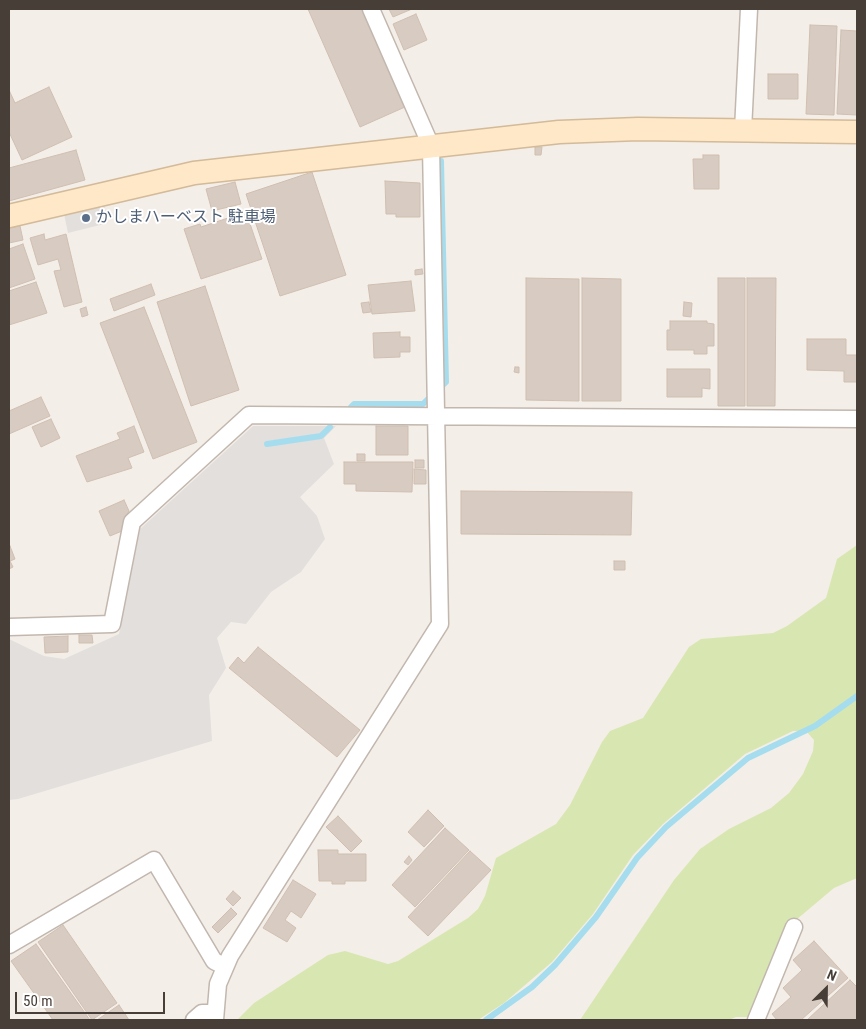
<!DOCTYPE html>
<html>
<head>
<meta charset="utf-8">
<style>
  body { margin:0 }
  #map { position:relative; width:866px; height:1029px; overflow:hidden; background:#f4eee8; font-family:"Roboto Condensed",sans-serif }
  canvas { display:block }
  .frame { position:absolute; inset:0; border:10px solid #473e37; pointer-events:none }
  .north { position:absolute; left:801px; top:964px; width:50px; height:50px; -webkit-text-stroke:4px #fff; paint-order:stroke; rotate:23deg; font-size:14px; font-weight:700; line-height:20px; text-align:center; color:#473e37 }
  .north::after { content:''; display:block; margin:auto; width:18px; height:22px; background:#473e37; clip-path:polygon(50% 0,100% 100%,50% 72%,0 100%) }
  .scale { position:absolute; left:15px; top:992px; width:150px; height:22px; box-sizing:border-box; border:2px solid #473e37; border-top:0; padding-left:6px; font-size:15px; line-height:18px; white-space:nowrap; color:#473e37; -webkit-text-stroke:4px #fff; paint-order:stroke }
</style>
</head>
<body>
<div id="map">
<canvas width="866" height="1029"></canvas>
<div class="frame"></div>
<div class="north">N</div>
<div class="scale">50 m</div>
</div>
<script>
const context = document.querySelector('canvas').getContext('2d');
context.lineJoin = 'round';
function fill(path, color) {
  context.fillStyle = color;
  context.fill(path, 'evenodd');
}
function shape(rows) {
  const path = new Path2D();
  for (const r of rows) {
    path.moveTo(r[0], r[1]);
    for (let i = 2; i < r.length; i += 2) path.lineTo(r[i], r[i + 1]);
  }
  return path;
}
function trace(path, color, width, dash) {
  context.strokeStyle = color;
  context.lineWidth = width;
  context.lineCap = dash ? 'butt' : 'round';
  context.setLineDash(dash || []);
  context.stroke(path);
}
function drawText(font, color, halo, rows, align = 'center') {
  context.font = font + ' "Roboto Condensed","Noto Sans JP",sans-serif';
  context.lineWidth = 4;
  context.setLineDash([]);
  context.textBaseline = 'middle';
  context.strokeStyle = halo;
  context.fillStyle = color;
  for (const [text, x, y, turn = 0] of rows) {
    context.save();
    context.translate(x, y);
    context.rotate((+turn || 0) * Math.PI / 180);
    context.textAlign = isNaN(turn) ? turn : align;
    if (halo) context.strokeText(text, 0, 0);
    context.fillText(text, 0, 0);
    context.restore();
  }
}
const green = shape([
  [857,545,857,878,834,888,790,925,749,1017,736,1017,729,1020,580,1020,674,880,700,849,729,829,771,808,789,793,803,774,813,751,814,740,806,731,793,731,745,754,663,824,633,855,593,914,552,962,504,1003,478,1020,237,1020,254,1003,328,955,345,951,388,964,398,961,468,918,478,909,485,896,496,858,556,824,570,805,602,742,610,731,643,718,689,647,701,639,773,633,787,626,826,598,837,559]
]);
const parking = shape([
  [104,204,108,223,68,233,64,214],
  [253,426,336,426,324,438,334,464,300,497,317,516,325,539,301,572,271,592,246,624,231,622,217,638,226,668,209,695,212,741,18,799,9,800,9,639,44,656,64,659,119,634,140,529]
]);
const stream = shape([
  [441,161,446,382,443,385],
  [351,407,354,404,423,404,428,399],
  [267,444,321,436,330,427],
  [486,1020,532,987,555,965,596,917,637,858,666,827,748,758,815,726,857,696]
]);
const building = shape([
  [308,9,362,9,405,107,360,127,308,9],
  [389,9,412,9,393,17,389,9],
  [416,14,427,40,404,50,393,24,416,14],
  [810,25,837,26,834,115,806,114,810,25],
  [841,30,857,31,857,115,837,114,841,30],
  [768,74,798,74,798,99,768,99,768,74],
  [49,87,72,137,22,160,9,132,9,90,15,103,49,87],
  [535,147,542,147,541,155,535,155,535,147],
  [76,150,85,180,9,201,9,168,76,150],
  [703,155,719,155,719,189,694,189,693,159,703,159,703,155],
  [312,172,346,275,280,296,246,194,312,172],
  [385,181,420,183,420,217,396,217,396,214,386,214,385,181],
  [235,182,241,204,212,211,206,189,235,182],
  [246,212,262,259,201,279,184,229,200,224,201,227,246,212],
  [20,226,23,240,9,243,9,228,20,226],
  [44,234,45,240,66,234,82,302,64,307,54,271,61,270,58,259,38,265,30,238,44,234],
  [23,244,35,279,9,288,9,249,23,244],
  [422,269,423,274,415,275,415,270,422,269],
  [526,278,579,279,579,401,526,400,526,278],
  [582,278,621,279,621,401,582,401,582,278],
  [718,278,745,278,745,406,718,406,718,278],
  [747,278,776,278,775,406,747,406,747,278],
  [411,281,415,311,372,314,368,285,411,281],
  [36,282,47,313,9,325,9,291,36,282],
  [151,284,155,295,114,311,110,299,151,284],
  [205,286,239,390,191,406,157,302,205,286],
  [369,302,371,312,363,313,361,303,369,302],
  [684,302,692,303,691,317,683,316,684,302],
  [86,307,88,315,82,317,80,309,86,307],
  [144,307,197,442,153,459,100,323,144,307],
  [670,321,707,321,707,323,714,324,714,346,707,346,707,354,694,354,694,350,667,350,667,330,670,330,670,321],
  [400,332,400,337,410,337,410,352,400,352,400,357,374,358,373,333,400,332],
  [807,339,846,339,846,355,857,355,857,382,844,382,844,371,807,370,807,339],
  [515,367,519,367,519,373,514,372,515,367],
  [667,369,710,369,710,389,702,388,702,397,667,397,667,369],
  [41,397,50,416,9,434,9,411,41,397],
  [51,419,60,438,41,447,32,427,51,419],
  [134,426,144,452,128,458,132,468,87,482,76,456,120,439,117,433,134,426],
  [376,426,408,426,408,455,376,455,376,426],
  [357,454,365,454,365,461,357,461,357,454],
  [415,460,424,460,424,468,415,468,415,460],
  [344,462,413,462,412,492,356,491,356,484,344,484,344,462],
  [414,469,426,470,426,484,414,484,414,469],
  [461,491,632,492,631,535,461,534,461,491],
  [124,500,129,511,124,519,122,531,110,536,99,511,124,500],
  [10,546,15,559,10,561,13,567,9,569,10,546],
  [614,561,625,561,625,570,614,570,614,561],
  [79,635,92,635,93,643,79,643,79,635],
  [68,636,68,652,45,653,44,637,68,636],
  [258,647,360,730,337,757,229,668,238,657,244,663,258,647],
  [428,810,444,826,424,847,408,832,428,810],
  [338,816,362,841,351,852,326,827,338,816],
  [445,828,469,850,415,907,392,885,445,828],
  [318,850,338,850,338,854,366,854,366,881,345,881,345,884,332,884,332,881,319,881,318,850],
  [470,851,491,870,428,936,408,917,470,851],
  [409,856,412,860,408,865,404,862,409,856],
  [293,880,316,894,301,918,291,911,285,920,296,928,287,942,263,928,293,880],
  [233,891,241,898,233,906,226,899,233,891],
  [231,908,237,914,218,933,212,927,231,908],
  [63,925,117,1003,92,1020,38,942,63,925],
  [814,941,848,978,801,1020,777,1020,772,1014,791,997,783,988,802,970,793,960,814,941],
  [36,944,90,1020,53,1020,11,961,36,944],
  [850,980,857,987,857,1020,807,1020,850,980],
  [119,1005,129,1020,97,1020,119,1005]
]);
const street = shape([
  [743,130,749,9],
  [9,627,112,624,132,522,249,415,857,419],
  [9,945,154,860,214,961,224,966],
  [194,1020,202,1013,214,1013],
  [215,1020,218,984,230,956,440,624,431,146,371,9],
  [756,1020,794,927]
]);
const secondary = shape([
  [9,216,194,173,559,132,638,129,857,132]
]);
const markers = [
  [86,218,5,"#5c6f8a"]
];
const serviceNames = [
  ["かしまハーベスト 駐車場",96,218]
];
fill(green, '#d8e7b1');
fill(parking, '#e2dfdd');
trace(stream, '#a5ddef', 6);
fill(building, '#d8cbc1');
trace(building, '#d0bfb1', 1);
trace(street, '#c2b7ae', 19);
trace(secondary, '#d3ba99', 25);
trace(street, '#fff', 16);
trace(secondary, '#fee8c8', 22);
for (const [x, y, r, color] of markers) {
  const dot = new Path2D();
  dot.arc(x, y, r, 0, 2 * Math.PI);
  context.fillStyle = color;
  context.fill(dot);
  trace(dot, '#fff', 2);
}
drawText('16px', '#4e5e75', '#fff', serviceNames, 'left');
</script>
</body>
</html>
